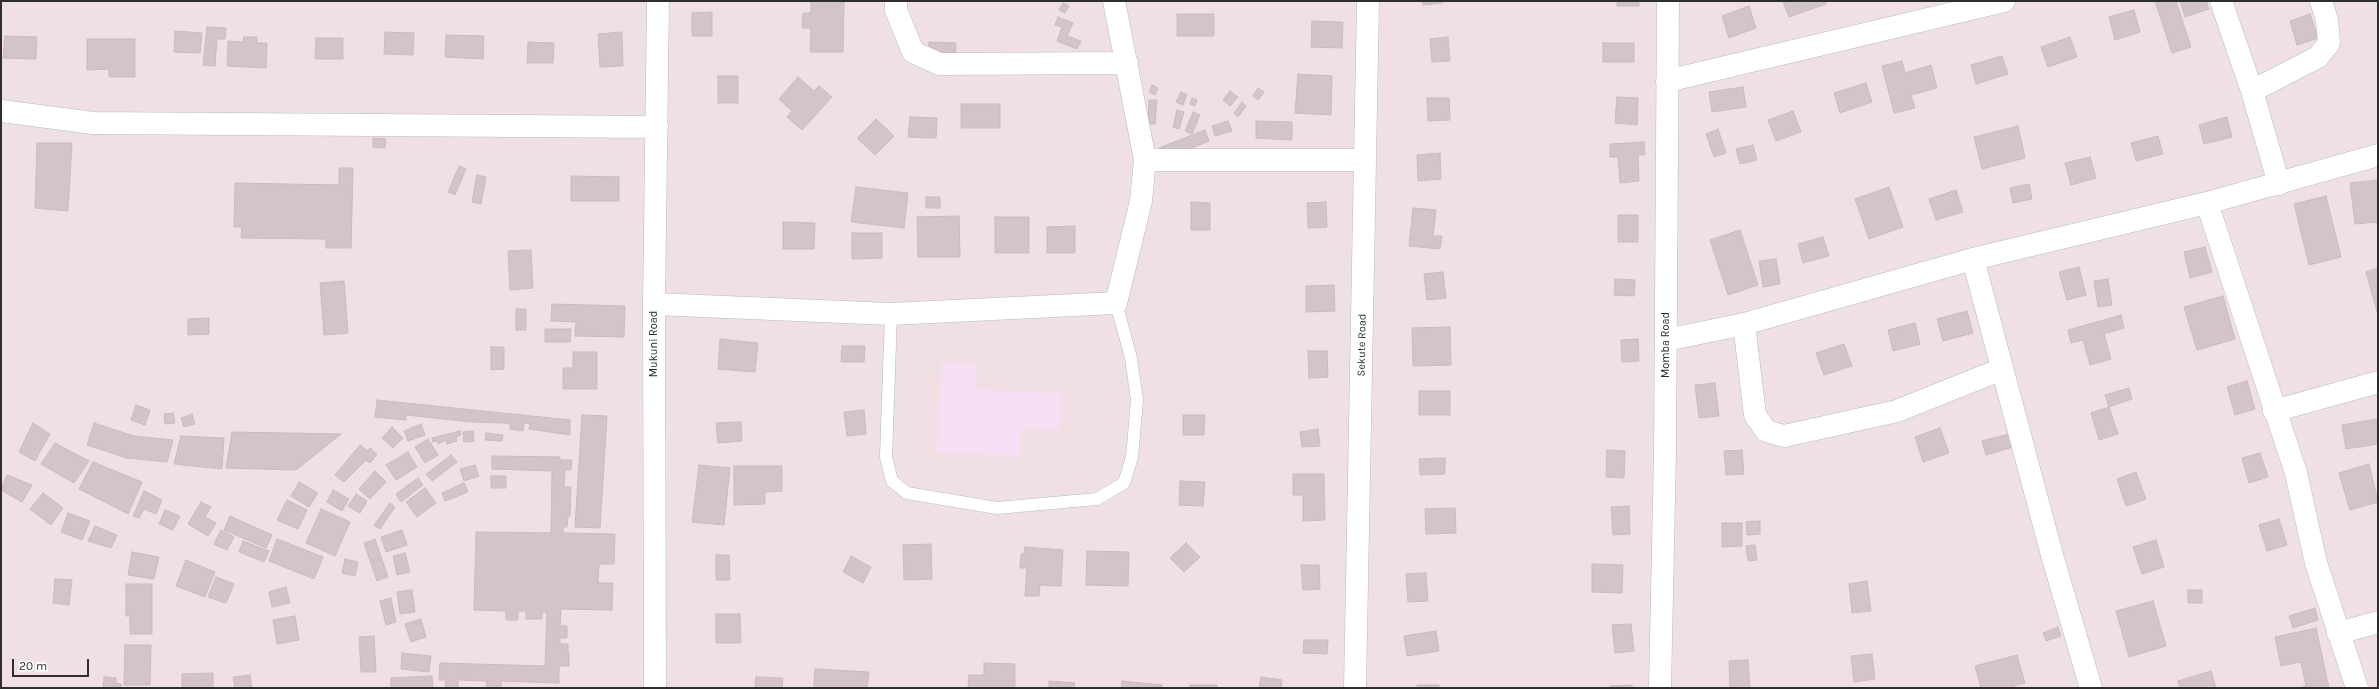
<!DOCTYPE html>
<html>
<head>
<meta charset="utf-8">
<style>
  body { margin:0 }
  #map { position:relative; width:2379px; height:689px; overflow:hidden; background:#f0e0e4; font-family:Karla,sans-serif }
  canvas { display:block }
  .frame { position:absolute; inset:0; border:2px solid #2e2e2e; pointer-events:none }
  .scale { position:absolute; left:12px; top:659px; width:77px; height:18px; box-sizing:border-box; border:2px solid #2e2e2e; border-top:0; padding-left:5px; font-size:12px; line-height:14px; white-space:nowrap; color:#2e2e2e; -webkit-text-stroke:3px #fff; paint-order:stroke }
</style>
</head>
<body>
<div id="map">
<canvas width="2379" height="689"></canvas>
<div class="frame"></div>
<div class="scale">20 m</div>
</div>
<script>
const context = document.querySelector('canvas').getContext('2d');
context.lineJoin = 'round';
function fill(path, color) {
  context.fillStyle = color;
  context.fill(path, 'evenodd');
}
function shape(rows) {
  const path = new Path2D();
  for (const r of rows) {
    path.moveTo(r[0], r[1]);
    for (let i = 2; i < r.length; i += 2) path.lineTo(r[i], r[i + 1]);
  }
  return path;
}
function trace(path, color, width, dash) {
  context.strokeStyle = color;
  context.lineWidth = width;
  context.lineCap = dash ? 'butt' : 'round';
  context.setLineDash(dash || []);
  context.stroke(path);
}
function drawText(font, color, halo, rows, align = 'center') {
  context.font = font + ' Karla,sans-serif';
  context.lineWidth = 3.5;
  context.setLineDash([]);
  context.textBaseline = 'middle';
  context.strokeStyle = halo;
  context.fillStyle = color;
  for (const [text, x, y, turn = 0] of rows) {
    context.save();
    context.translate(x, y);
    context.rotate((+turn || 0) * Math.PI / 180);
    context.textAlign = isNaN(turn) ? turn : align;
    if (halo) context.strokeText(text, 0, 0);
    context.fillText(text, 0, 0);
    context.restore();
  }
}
const medical = shape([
  [942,362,976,364,975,389,1062,394,1060,430,1021,428,1019,456,937,452]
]);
const building = shape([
  [811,1,844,1,843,52,810,52,811,28,802,28,803,13,811,13,811,1],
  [1422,1,1442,1,1443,3,1423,5,1422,1],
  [1617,1,1639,1,1639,6,1617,6,1617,1],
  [1783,1,1825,1,1826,4,1789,17,1783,1],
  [2155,1,2176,1,2191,47,2172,53,2155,1],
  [2180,1,2206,1,2209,9,2185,17,2180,1],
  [1063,3,1069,6,1065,13,1059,10,1063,3],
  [1749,6,1756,28,1729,38,1722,16,1749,6],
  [2134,10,2140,32,2115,40,2109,17,2134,10],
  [712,12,712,36,692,36,692,13,712,12],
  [1177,14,1214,14,1214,36,1177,36,1177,14],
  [2310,14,2318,38,2297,45,2290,21,2310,14],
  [1058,17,1073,23,1067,36,1081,41,1077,49,1057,41,1062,27,1055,25,1058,17],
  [1312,21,1343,22,1342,48,1311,47,1312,21],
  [207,27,226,28,225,39,217,39,215,66,203,65,207,27],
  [175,31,202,33,200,53,174,52,175,31],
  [385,32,414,33,413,55,384,54,385,32],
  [622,32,623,66,600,67,598,34,622,32],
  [446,35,484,36,483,59,445,57,446,35],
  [5,36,37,37,36,59,3,58,5,36],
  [244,37,257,37,257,43,267,43,266,68,227,66,228,41,243,42,244,37],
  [1448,37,1450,61,1432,62,1430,39,1448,37],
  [2070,37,2077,57,2048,67,2041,47,2070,37],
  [316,38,343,38,343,59,315,59,316,38],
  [87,39,135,39,135,77,109,77,109,69,87,70,87,39],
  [528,42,554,43,553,63,527,63,528,42],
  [929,42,956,43,955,59,928,58,929,42],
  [1603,43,1634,43,1634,62,1603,62,1603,43],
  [2002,56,2008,74,1976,84,1971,65,2002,56],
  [1902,61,1905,73,1931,65,1937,88,1911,95,1915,108,1894,113,1882,66,1902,61],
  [1298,74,1332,76,1331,115,1295,113,1298,74],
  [718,76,738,76,738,103,718,103,718,76],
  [798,77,814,91,819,86,832,97,802,130,787,117,792,111,779,99,798,77],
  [1866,83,1872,102,1840,113,1834,93,1866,83],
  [1152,85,1158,88,1155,95,1149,92,1152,85],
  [1743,87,1746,107,1712,112,1709,92,1743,87],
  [1258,88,1264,92,1258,100,1253,96,1258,88],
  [1230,91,1238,97,1230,106,1223,100,1230,91],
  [1181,92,1187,95,1183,105,1176,102,1181,92],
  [1617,97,1638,98,1637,125,1615,123,1617,97],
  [1192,98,1197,100,1195,106,1190,104,1192,98],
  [1427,98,1449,98,1450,120,1428,121,1427,98],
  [1149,100,1157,100,1155,124,1148,124,1149,100],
  [1242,102,1246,106,1238,117,1234,113,1242,102],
  [961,104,1000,104,1000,128,961,128,961,104],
  [1177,110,1184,112,1179,129,1173,127,1177,110],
  [1793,111,1801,132,1776,141,1768,120,1793,111],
  [1193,112,1200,115,1192,134,1185,131,1193,112],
  [910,117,937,118,936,138,908,137,910,117],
  [2227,117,2232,137,2204,144,2199,125,2227,117],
  [876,119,894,136,875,155,857,138,876,119],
  [1228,121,1232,131,1215,136,1212,126,1228,121],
  [1256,121,1292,122,1292,140,1256,138,1256,121],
  [2018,126,2025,158,1982,169,1974,137,2018,126],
  [1718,129,1726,153,1714,157,1706,134,1718,129],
  [1205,130,1209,141,1164,159,1159,148,1205,130],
  [2158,136,2163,154,2136,161,2131,143,2158,136],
  [373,138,386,139,385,148,373,147,373,138],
  [1644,142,1645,155,1638,155,1639,181,1620,183,1618,157,1610,157,1610,144,1644,142],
  [37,143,72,143,68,211,35,208,37,143],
  [1753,145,1757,160,1740,164,1736,149,1753,145],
  [1440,153,1441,179,1418,181,1417,155,1440,153],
  [2090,157,2096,178,2071,185,2065,163,2090,157],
  [459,166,466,169,455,195,448,192,459,166],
  [339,168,353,168,351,248,326,248,326,239,241,238,242,227,234,227,235,183,339,185,339,168],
  [477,175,486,177,481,204,472,202,477,175],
  [571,176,619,177,619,201,571,201,571,176],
  [2378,180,2378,222,2355,224,2350,183,2378,180],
  [2029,184,2032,199,2013,203,2010,188,2029,184],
  [856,187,908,193,904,228,851,222,856,187],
  [1889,187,1903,227,1869,239,1855,199,1889,187],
  [1956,190,1963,212,1936,220,1929,199,1956,190],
  [2326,196,2341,257,2309,265,2294,204,2326,196],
  [926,197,940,197,940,208,926,208,926,197],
  [1191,202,1210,203,1210,230,1191,230,1191,202],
  [1326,202,1327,227,1308,228,1307,203,1326,202],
  [1413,208,1436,210,1433,236,1442,236,1440,249,1409,246,1413,208],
  [1618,215,1638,215,1638,242,1618,242,1618,215],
  [959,216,960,257,918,257,917,217,959,216],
  [995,217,1029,217,1029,253,995,253,995,217],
  [783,222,815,223,814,249,783,249,783,222],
  [1075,226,1075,253,1047,253,1047,227,1075,226],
  [1740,230,1758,285,1728,295,1710,240,1740,230],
  [852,233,882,233,882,258,852,259,852,233],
  [1823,237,1829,256,1803,263,1798,244,1823,237],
  [2205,247,2212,272,2190,278,2184,252,2205,247],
  [531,250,533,288,510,290,508,251,531,250],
  [1776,259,1780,284,1763,287,1759,261,1776,259],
  [2079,267,2086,295,2067,300,2059,272,2079,267],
  [2378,268,2378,315,2366,272,2378,268],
  [1443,272,1446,298,1427,300,1424,274,1443,272],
  [1615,279,1635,280,1634,296,1614,295,1615,279],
  [2108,279,2112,305,2098,307,2094,281,2108,279],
  [344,281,348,333,324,335,320,283,344,281],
  [1334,285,1335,311,1306,312,1306,286,1334,285],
  [2223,296,2235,339,2197,350,2184,307,2223,296],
  [552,304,625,306,624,337,575,336,576,322,551,321,552,304],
  [516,309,526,309,526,330,516,330,516,309],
  [1967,311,1973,333,1943,341,1937,319,1967,311],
  [2121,315,2124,328,2104,334,2111,359,2090,365,2083,340,2071,343,2068,330,2121,315],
  [209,318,209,334,188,335,188,319,209,318],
  [1915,323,1920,344,1893,351,1888,330,1915,323],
  [1450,327,1451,365,1413,366,1412,328,1450,327],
  [545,329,571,329,570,342,545,342,545,329],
  [720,339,758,343,755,372,718,369,720,339],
  [1638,339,1639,361,1622,362,1621,340,1638,339],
  [1844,344,1852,366,1824,375,1816,353,1844,344],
  [842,346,865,346,864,362,841,362,842,346],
  [491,347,504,347,504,369,491,370,491,347],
  [1308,351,1327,351,1328,377,1309,378,1308,351],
  [573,352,597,352,597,389,563,389,563,368,573,368,573,352],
  [2247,381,2255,409,2235,415,2227,387,2247,381],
  [1715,383,1719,416,1699,418,1695,385,1715,383],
  [2129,388,2132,399,2109,407,2105,395,2129,388],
  [1419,391,1450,391,1450,415,1419,415,1419,391],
  [377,400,570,420,570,435,529,429,530,424,524,423,523,431,510,429,510,424,502,423,472,422,406,415,406,420,375,417,377,400],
  [136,405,150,410,145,425,131,420,136,405],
  [2109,407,2118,434,2099,440,2091,413,2109,407],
  [864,410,866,434,847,436,844,412,864,410],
  [173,413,175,423,165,424,164,414,173,413],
  [192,414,195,424,184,427,181,418,192,414],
  [582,415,607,416,600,528,575,527,582,415],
  [1183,415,1205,415,1204,435,1183,435,1183,415],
  [2378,419,2378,444,2346,449,2342,425,2378,419],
  [741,422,742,441,718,443,716,423,741,422],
  [33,423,50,434,35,461,19,452,33,423],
  [94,423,134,436,173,440,167,462,127,458,87,445,94,423],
  [421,424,425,435,408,441,404,431,421,424],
  [392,427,403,438,393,448,382,438,392,427],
  [1940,428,1949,453,1923,462,1915,437,1940,428],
  [1318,429,1320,446,1302,447,1300,432,1318,429],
  [460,431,461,435,456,437,457,441,447,444,446,440,438,444,438,441,433,442,432,438,460,431],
  [473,431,474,441,464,442,463,432,473,431],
  [232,432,341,434,296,470,226,468,232,432],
  [486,433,503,435,502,441,485,440,486,433],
  [2009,434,2013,447,1986,455,1982,441,2009,434],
  [181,436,224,438,222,469,174,464,181,436],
  [428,439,438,455,425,463,415,447,428,439],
  [55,443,89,461,74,483,41,464,55,443],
  [360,445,368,451,370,448,377,454,370,463,366,460,344,482,335,475,360,445],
  [1607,450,1625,451,1624,478,1606,477,1607,450],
  [1742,450,1744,474,1726,475,1724,451,1742,450],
  [408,452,417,467,396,480,386,465,408,452],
  [2260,453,2268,477,2249,483,2242,458,2260,453],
  [451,455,457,462,432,481,426,474,451,455],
  [492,456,560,457,560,460,572,460,571,470,565,470,564,487,571,487,570,516,568,516,567,527,563,527,563,533,615,534,614,564,599,564,598,583,613,583,612,610,561,609,560,626,567,626,567,638,560,638,560,644,568,644,568,653,569,653,569,666,559,666,559,683,501,681,501,688,486,688,487,681,458,680,458,688,445,688,446,680,439,680,440,663,545,666,547,612,542,612,542,619,526,619,526,611,518,611,518,620,506,620,506,611,474,610,476,532,551,533,552,471,492,469,492,456],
  [1445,458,1445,474,1420,475,1419,459,1445,458],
  [93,462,142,482,128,514,79,489,93,462],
  [2369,464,2378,502,2350,510,2339,473,2369,464],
  [475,465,479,476,464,481,460,469,475,465],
  [699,465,730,468,724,525,692,522,699,465],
  [734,466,782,466,782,491,765,492,765,504,734,505,734,466],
  [375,471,386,482,370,499,359,489,375,471],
  [2136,472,2146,499,2126,506,2117,479,2136,472],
  [1293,474,1324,474,1325,520,1303,521,1303,495,1293,495,1293,474],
  [7,475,32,485,22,502,1,490,7,475],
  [491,476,506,476,506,488,491,488,491,476],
  [418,478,423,485,401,502,396,494,418,478],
  [1180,481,1205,482,1203,506,1179,505,1180,481],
  [299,482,318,493,309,507,291,496,299,482],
  [464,483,468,492,445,501,442,493,464,483],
  [425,488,436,503,417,517,406,502,425,488],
  [333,490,349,499,342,511,327,502,333,490],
  [144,491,162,500,156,514,144,509,139,518,133,516,144,491],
  [43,493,63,508,51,525,30,509,43,493],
  [356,494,367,501,360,513,348,506,356,494],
  [287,500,307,510,298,529,277,520,287,500],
  [201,502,211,507,205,517,216,523,208,536,188,524,201,502],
  [390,503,395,507,380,529,374,525,390,503],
  [1629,506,1630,534,1613,535,1611,507,1629,506],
  [1455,508,1456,533,1426,534,1425,509,1455,508],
  [321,509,350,522,335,556,306,543,321,509],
  [165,510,180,516,173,530,159,524,165,510],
  [68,513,90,521,82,540,61,532,68,513],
  [230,516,272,535,266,548,224,530,230,516],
  [2279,519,2287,545,2267,551,2259,525,2279,519],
  [1760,521,1760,534,1747,535,1746,522,1760,521],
  [1722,523,1742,523,1742,546,1722,547,1722,523],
  [95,526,117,535,111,548,88,541,95,526],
  [221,530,234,537,227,550,214,544,221,530],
  [402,530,407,545,386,552,381,537,402,530],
  [277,539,323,557,314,579,269,561,277,539],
  [375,539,388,577,377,581,364,543,375,539],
  [2156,540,2164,567,2142,574,2133,547,2156,540],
  [243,541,269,551,264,562,239,552,243,541],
  [1186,543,1200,557,1184,572,1170,558,1186,543],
  [931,544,932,579,904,580,903,545,931,544],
  [1755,545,1757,560,1748,561,1746,546,1755,545],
  [1025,547,1063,550,1061,586,1040,585,1039,596,1025,596,1027,568,1020,568,1021,554,1024,554,1025,547],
  [1087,551,1129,552,1128,586,1086,585,1087,551],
  [132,552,159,557,154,579,128,575,132,552],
  [405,553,410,572,397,575,393,556,405,553],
  [716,555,729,555,730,580,716,580,716,555],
  [851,556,871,567,863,583,843,572,851,556],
  [345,559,358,562,355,576,342,573,345,559],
  [186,560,215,572,205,597,176,586,186,560],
  [1592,564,1623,565,1622,593,1592,592,1592,564],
  [1301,565,1319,565,1320,589,1303,590,1301,565],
  [1426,573,1428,601,1408,602,1406,574,1426,573],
  [216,577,234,584,226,603,208,597,216,577],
  [55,579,72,580,69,605,53,603,55,579],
  [1867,581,1871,611,1852,613,1849,584,1867,581],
  [126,584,152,584,152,634,130,634,130,616,126,616,126,584],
  [286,587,290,603,272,607,269,592,286,587],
  [412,590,415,612,400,614,397,592,412,590],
  [2188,590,2202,590,2202,603,2188,603,2188,590],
  [391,598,396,622,386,625,380,601,391,598],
  [2153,601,2166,646,2129,657,2116,611,2153,601],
  [2315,608,2318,620,2293,628,2289,616,2315,608],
  [716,614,740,614,741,643,716,643,716,614],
  [295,616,299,640,277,644,273,620,295,616],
  [421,619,426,637,411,642,405,624,421,619],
  [1631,624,1634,651,1615,653,1612,625,1631,624],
  [2058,627,2061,636,2046,641,2043,633,2058,627],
  [2316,628,2329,688,2298,688,2306,686,2301,662,2281,666,2275,637,2316,628],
  [1436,631,1439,651,1407,656,1404,636,1436,631],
  [374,636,376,672,361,672,359,637,374,636],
  [1304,640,1328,640,1327,654,1303,653,1304,640],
  [125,645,151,645,150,685,124,685,125,645],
  [402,653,431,656,429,672,401,669,402,653],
  [1872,654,1875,679,1854,682,1851,656,1872,654],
  [2017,655,2025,683,2007,688,1981,688,1975,666,2017,655],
  [1748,660,1750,688,1730,688,1729,661,1748,660],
  [984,663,1015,664,1015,688,968,688,969,675,984,675,984,663],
  [815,669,869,672,867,688,814,688,815,669],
  [2211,671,2216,688,2180,688,2178,681,2211,671],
  [213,673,213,688,182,688,182,674,213,673],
  [250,675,252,688,235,688,233,677,250,675],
  [432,676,433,688,391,688,391,678,432,676],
  [104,677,116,678,116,683,121,684,121,688,103,688,104,677],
  [756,677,783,678,782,688,755,688,756,677],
  [1261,677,1282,680,1281,688,1259,688,1261,677],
  [1049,681,1075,683,1074,688,1049,688,1049,681],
  [1122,681,1162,685,1161,688,1121,688,1122,681],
  [1190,685,1217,685,1217,688,1190,688,1190,685],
  [1417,685,1439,685,1439,688,1418,688,1417,685],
  [1632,685,1632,688,1610,688,1610,686,1632,685]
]);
const lane = shape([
  [891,314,886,457,892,481,907,493,997,508,1097,499,1124,483,1132,457,1137,400,1131,358,1116,303]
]);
const street = shape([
  [896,1,896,10,913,52,939,64,1127,63],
  [2221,1,2252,91,2279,184],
  [1667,81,2004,1],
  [2252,91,2318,57,2329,43,2327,20,2321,1],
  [1,111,93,123,657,127],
  [1145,160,1365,160],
  [2207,203,2296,473,2316,563,2357,688],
  [1973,259,2052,555,2091,688],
  [654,304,891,314,1116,303,1141,201,1145,160,1114,1],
  [1744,324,1755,415,1766,431,1784,436,1897,411,2002,369],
  [1666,340,1744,324,1973,259,2207,203,2378,155],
  [2274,411,2378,382],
  [2338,633,2378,622],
  [655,688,654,304,658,1],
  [1355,688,1368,1],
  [1660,688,1665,451,1668,1]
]);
const streetNames = [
  ["Mukuni Road",654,344,-90],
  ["Sekute Road",1362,345,-89],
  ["Momba Road",1666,345,-90]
];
fill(medical, '#f6def4');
fill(building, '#d2c4c8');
trace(building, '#ccb9bd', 1);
trace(lane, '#b0bebe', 13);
trace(street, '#b0bebe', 23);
trace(lane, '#fff', 12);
trace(street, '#fff', 22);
drawText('11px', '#2e2e2e', '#fff', streetNames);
</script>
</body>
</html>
